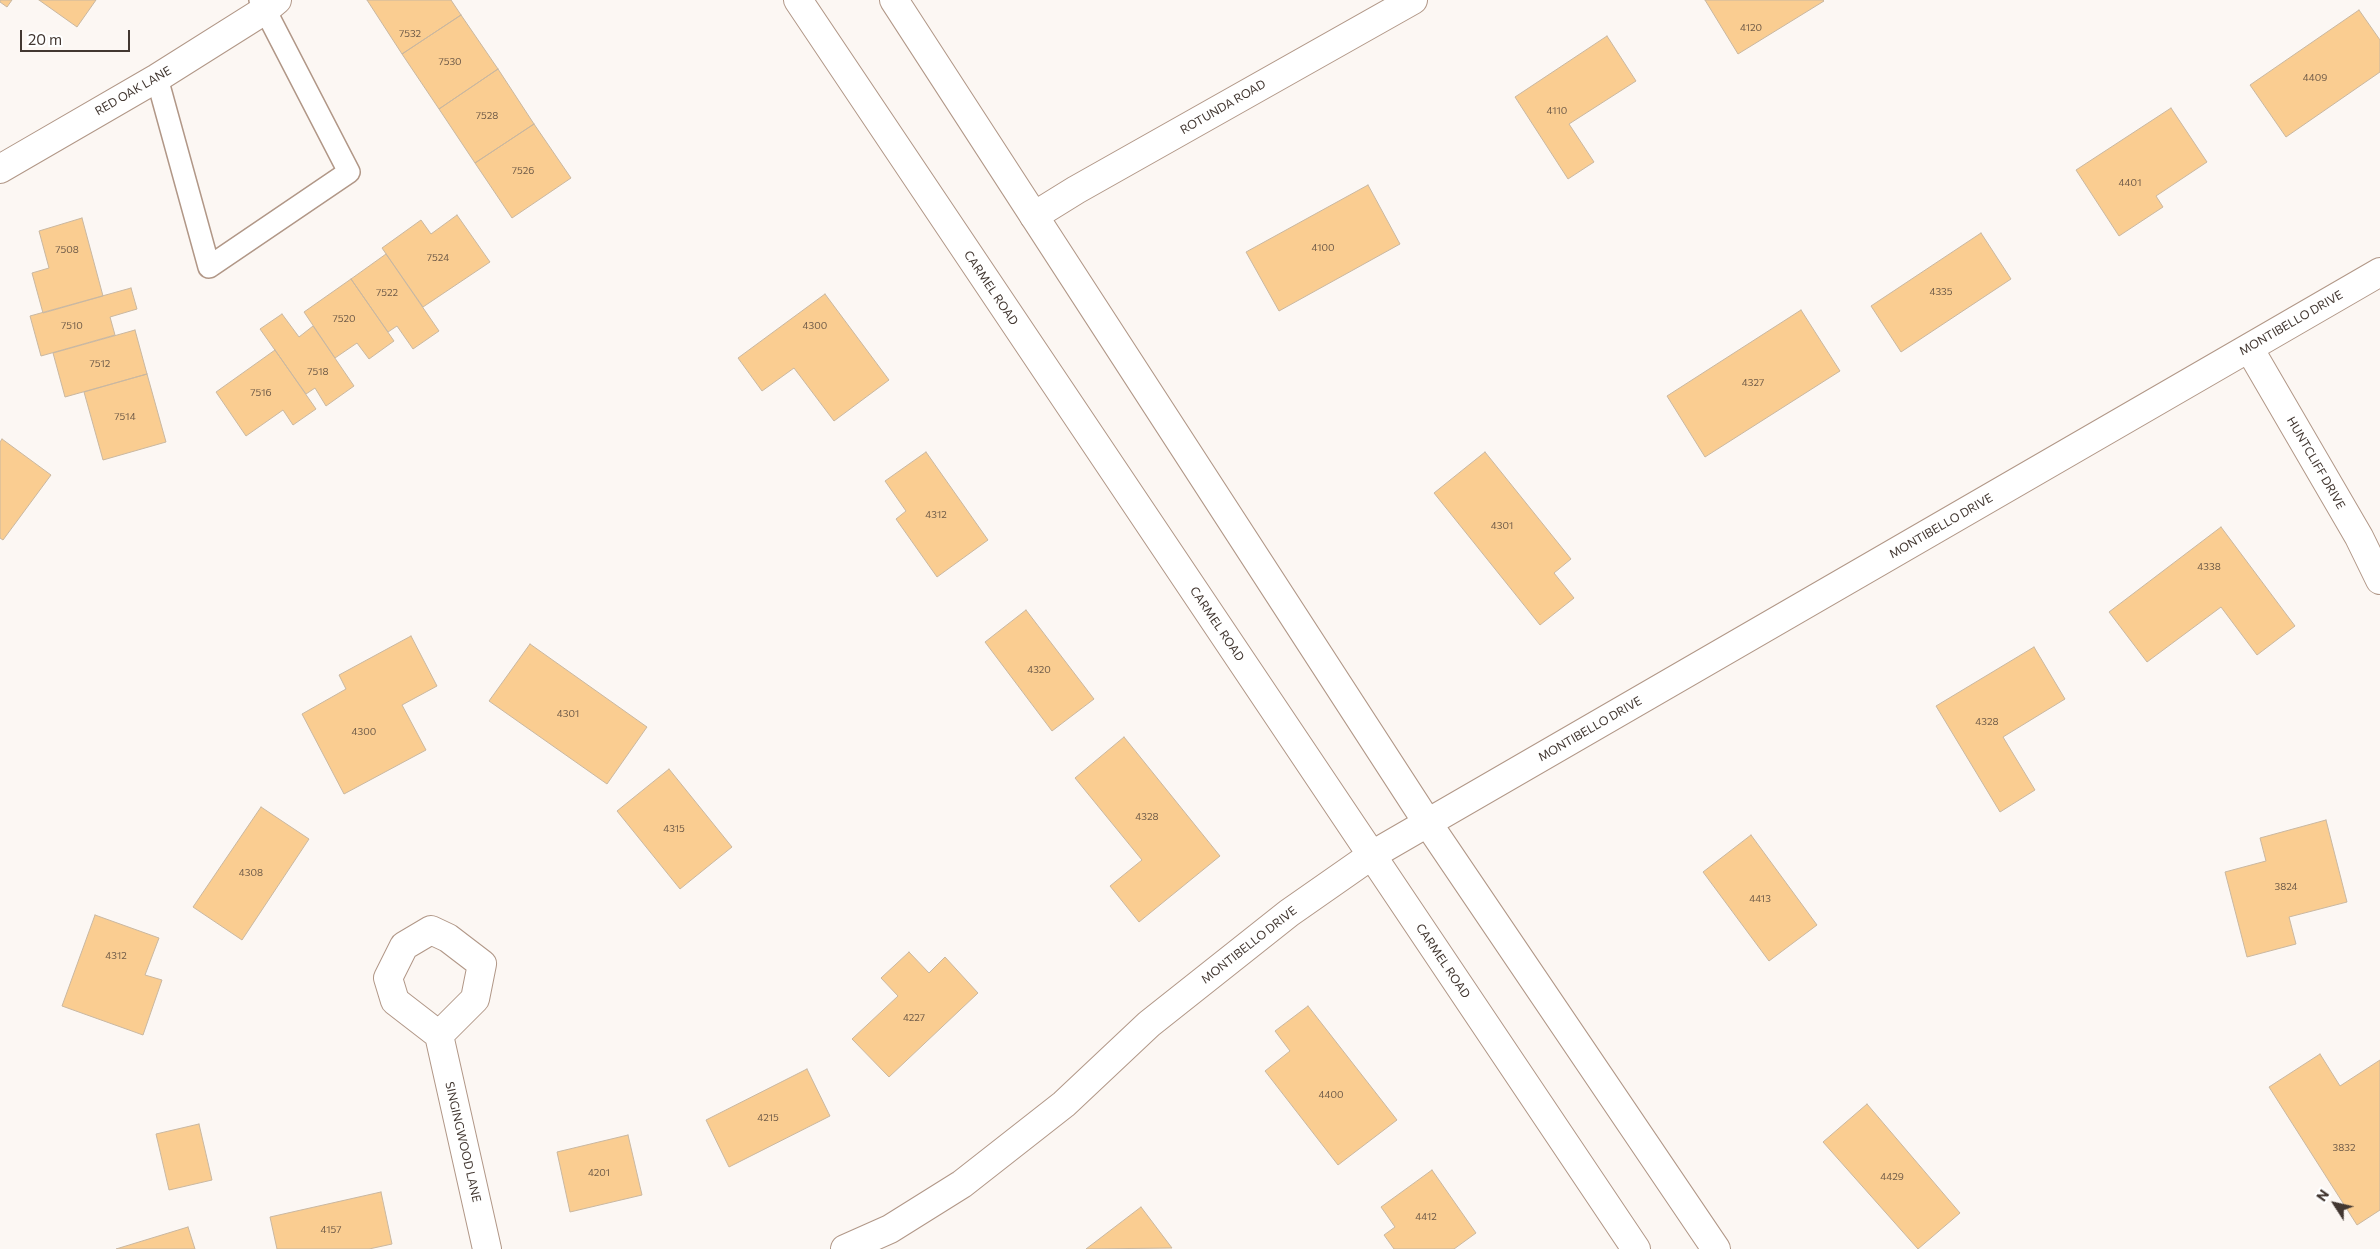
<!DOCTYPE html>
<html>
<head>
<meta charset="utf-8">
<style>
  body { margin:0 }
  #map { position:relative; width:2380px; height:1249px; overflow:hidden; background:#fcf7f3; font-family:Commissioner,sans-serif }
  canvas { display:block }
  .north { position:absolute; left:2310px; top:1179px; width:50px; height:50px; -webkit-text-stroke:4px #fff; paint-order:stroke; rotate:305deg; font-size:14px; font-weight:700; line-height:20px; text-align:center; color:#423731 }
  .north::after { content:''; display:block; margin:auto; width:18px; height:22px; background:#423731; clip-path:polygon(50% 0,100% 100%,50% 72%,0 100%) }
  .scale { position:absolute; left:20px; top:30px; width:110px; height:22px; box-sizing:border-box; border:2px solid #423731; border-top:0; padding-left:6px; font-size:15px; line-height:18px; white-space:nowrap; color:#423731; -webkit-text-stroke:4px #fff; paint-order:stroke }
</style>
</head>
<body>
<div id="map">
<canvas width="2380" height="1249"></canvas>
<div class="north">N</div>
<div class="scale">20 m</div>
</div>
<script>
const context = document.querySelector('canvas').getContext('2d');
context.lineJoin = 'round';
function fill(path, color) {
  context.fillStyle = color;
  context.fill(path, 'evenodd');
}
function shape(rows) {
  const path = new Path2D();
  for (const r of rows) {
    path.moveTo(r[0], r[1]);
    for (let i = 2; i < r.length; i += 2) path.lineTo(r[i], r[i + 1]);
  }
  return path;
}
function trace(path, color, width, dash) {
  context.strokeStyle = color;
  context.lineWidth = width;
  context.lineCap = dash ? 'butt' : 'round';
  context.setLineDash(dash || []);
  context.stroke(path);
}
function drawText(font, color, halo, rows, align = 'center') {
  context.font = font + ' Commissioner,sans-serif';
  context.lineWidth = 4.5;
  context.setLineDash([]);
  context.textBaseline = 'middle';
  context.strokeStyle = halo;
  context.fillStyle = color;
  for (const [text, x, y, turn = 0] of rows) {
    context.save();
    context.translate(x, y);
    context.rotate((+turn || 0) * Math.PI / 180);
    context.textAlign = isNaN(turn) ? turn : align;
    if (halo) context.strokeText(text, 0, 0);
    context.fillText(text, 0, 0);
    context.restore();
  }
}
const building = shape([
  [0,0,12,0,7,7,0,2,0,0],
  [39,0,96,0,77,27,39,0],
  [367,0,451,0,461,15,402,54,367,0],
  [1705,0,1823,0,1824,1,1738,54,1705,0],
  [2359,10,2380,40,2380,72,2286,137,2250,85,2359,10],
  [461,15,498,69,439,109,402,54,461,15],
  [1607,36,1636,81,1569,124,1594,162,1568,179,1515,97,1607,36],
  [498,69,534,124,475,163,439,109,498,69],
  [2171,108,2207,162,2156,196,2163,207,2119,236,2076,170,2171,108],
  [534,124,571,178,512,218,475,163,534,124],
  [1368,185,1400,244,1279,311,1246,252,1368,185],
  [457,215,490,262,423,307,382,248,421,220,431,234,457,215],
  [82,218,103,296,43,313,32,273,49,268,39,231,82,218],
  [1981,233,2011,279,1901,352,1871,306,1981,233],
  [386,254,439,331,413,349,397,326,388,332,351,279,386,254],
  [351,279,394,341,369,359,357,343,335,358,304,312,351,279],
  [131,288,137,309,110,317,115,335,41,356,30,316,131,288],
  [825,294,889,380,834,421,794,368,762,391,738,358,825,294],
  [1801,310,1840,371,1705,457,1667,396,1801,310],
  [282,314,299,337,313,326,354,386,326,406,315,388,306,394,260,329,282,314],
  [135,330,147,374,65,397,53,353,135,330],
  [275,350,316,409,293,425,283,410,246,436,216,392,275,350],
  [147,374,166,442,103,460,84,392,147,374],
  [2,439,51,475,3,540,0,538,0,442,2,439],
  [926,452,988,540,937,577,896,519,906,511,885,481,926,452],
  [1485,452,1571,559,1554,573,1574,598,1540,625,1434,493,1485,452],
  [2221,527,2295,626,2257,655,2221,607,2147,662,2109,612,2221,527],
  [1026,610,1094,699,1052,731,985,642,1026,610],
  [411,636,437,686,402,705,426,750,344,794,302,714,346,689,339,675,411,636],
  [530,644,647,727,607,784,489,701,530,644],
  [2034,647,2065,699,2003,737,2035,790,2000,812,1936,706,2034,647],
  [1124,737,1220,856,1139,922,1110,886,1142,860,1075,778,1124,737],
  [669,769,732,847,680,889,617,811,669,769],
  [261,807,309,839,242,940,193,907,261,807],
  [2326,820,2347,902,2289,917,2296,944,2247,957,2225,872,2266,861,2260,838,2326,820],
  [1751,835,1817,925,1769,961,1703,872,1751,835],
  [95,915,159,938,145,975,162,980,143,1035,62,1006,95,915],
  [909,952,929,973,945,957,978,993,889,1077,852,1039,898,996,881,978,909,952],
  [1308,1006,1397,1120,1338,1165,1265,1071,1290,1051,1275,1031,1308,1006],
  [2320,1054,2340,1086,2380,1060,2380,1210,2357,1225,2269,1087,2320,1054],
  [807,1069,830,1116,729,1167,706,1120,807,1069],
  [1867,1104,1960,1213,1918,1249,1823,1142,1867,1104],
  [199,1124,212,1180,169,1190,156,1134,199,1124],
  [628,1135,642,1195,570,1212,557,1152,628,1135],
  [1432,1170,1476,1233,1454,1249,1394,1249,1384,1235,1395,1227,1381,1207,1432,1170],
  [381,1192,392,1244,369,1249,277,1249,270,1217,381,1192],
  [1141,1207,1172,1248,1086,1249,1141,1207],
  [188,1227,195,1249,116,1249,188,1227]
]);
const service = shape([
  [157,78,209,267,349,172,260,0]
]);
const minor = shape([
  [0,169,157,78,265,10,277,0],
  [1034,216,1076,190,1413,0],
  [2249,348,2359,537,2380,580],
  [439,1035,475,999,482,964,448,938,431,930,404,946,388,978,395,1001,439,1035,487,1249],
  [845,1249,890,1229,962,1184,1064,1104,1149,1024,1289,913,1372,855,2380,272]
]);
const secondary = shape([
  [798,0,1636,1249],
  [894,0,1427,822,1716,1249]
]);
const numberNames = [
  ["4120",1751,28],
  ["7532",410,34],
  ["7530",450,62],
  ["4409",2315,78],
  ["4110",1557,111],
  ["7528",487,116],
  ["7526",523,171],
  ["4401",2130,183],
  ["4100",1323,248],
  ["7508",67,250],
  ["7524",438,258],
  ["4335",1941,292],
  ["7522",387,293],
  ["7520",344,319],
  ["7510",72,326],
  ["4300",815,326],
  ["7512",100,364],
  ["7518",318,372],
  ["4327",1753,383],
  ["7516",261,393],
  ["7514",125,417],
  ["4312",936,515],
  ["4301",1502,526],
  ["4338",2209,567],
  ["4320",1039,670],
  ["4301",568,714],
  ["4328",1987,722],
  ["4300",364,732],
  ["4328",1147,817],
  ["4315",674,829],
  ["4308",251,873],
  ["3824",2286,887],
  ["4413",1760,899],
  ["4312",116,956],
  ["4227",914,1018],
  ["4400",1331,1095],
  ["4215",768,1118],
  ["3832",2344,1148],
  ["4201",599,1173],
  ["4429",1892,1177],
  ["4412",1426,1217],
  ["4157",331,1230]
];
const streetNames = [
  ["RED OAK LANE",133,91,-30],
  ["ROTUNDA ROAD",1223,107,-30],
  ["CARMEL ROAD",991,288,56],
  ["MONTIBELLO DRIVE",2291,323,-30],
  ["HUNTCLIFF DRIVE",2316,463,60],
  ["MONTIBELLO DRIVE",1941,526,-30],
  ["CARMEL ROAD",1217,624,56],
  ["MONTIBELLO DRIVE",1590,729,-30],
  ["MONTIBELLO DRIVE",1249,945,-38],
  ["CARMEL ROAD",1443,961,56],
  ["SINGINGWOOD LANE",463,1142,77]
];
fill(building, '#facd91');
trace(building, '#c9b7a0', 1);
trace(service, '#b19787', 24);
trace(minor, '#b19787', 30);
trace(secondary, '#b19787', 30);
trace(service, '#fff', 21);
trace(minor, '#fff', 28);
trace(secondary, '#fff', 28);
drawText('10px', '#705c49', null, numberNames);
drawText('12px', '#423731', '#fff', streetNames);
</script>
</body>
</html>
